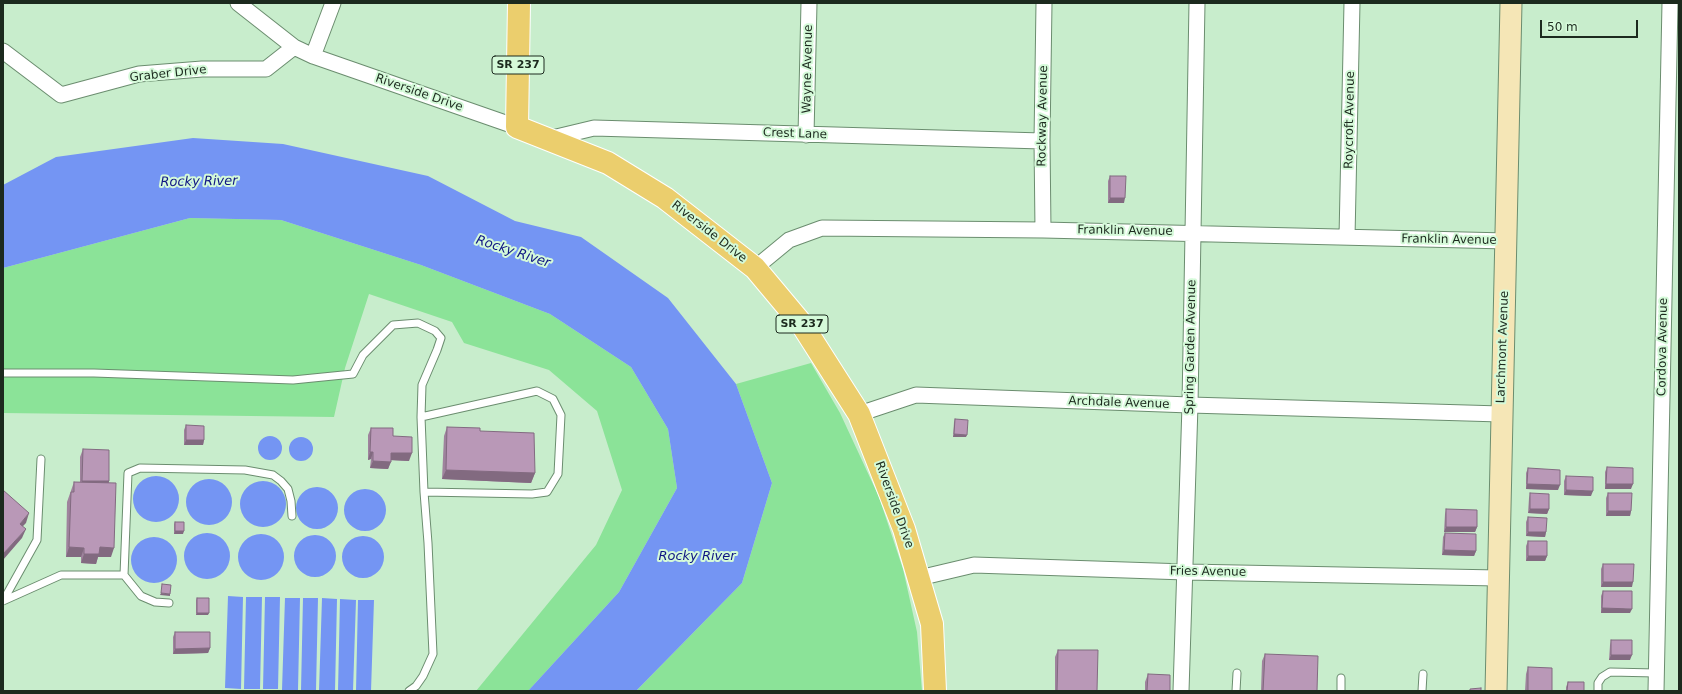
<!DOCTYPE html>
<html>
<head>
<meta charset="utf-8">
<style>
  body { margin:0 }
  #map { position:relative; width:1682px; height:694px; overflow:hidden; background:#c8edcc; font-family:"DejaVu Sans",sans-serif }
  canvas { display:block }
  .frame { position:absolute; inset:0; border:4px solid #1c2a1e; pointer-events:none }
  .scale { position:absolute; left:1540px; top:20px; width:98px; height:18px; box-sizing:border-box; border:2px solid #1c2a1e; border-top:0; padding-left:5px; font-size:12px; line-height:14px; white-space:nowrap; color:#1c2a1e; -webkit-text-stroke:3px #d5fad9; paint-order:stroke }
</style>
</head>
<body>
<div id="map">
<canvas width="1682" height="694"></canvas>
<div class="frame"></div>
<div class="scale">50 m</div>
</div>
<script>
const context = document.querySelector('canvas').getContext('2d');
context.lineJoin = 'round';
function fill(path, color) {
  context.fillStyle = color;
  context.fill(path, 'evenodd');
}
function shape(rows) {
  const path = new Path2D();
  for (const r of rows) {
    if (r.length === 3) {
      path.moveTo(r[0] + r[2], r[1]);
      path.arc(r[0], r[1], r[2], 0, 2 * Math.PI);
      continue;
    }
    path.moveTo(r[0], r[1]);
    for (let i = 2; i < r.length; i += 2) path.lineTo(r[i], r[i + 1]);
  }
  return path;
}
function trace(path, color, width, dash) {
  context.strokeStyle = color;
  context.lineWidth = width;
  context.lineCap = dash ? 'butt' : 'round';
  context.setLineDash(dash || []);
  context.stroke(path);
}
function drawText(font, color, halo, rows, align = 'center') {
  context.font = font + ' "DejaVu Sans",sans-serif';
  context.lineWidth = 4;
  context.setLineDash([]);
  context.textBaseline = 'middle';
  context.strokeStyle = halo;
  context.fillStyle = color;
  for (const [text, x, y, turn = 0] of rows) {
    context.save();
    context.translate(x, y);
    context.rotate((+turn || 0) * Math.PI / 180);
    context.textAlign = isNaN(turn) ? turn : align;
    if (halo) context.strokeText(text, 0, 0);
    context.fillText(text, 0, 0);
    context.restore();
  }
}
const green = shape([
  [190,218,281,220,421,265,550,314,631,367,668,429,677,488,619,592,528,691,476,691,596,545,622,490,597,411,549,370,464,343,452,322,369,294,345,368,334,417,3,413,3,268],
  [811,363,840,413,879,497,903,569,917,632,922,691,636,691,742,583,772,483,736,384]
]);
const water = shape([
  [193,138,283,144,428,176,515,221,581,237,668,298,736,384,772,483,742,583,636,691,528,691,619,592,677,488,668,429,631,367,550,314,421,265,281,220,190,218,3,268,3,185,56,157],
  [270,448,12],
  [301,449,12],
  [156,499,23],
  [209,502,23],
  [263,504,23],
  [317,508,21],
  [365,510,21],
  [207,556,23],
  [261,557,23],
  [315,556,21],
  [363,557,21],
  [154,560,23],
  [228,596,243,597,241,689,225,688],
  [246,597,262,597,260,689,244,689],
  [265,597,280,597,278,689,263,689],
  [285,598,300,598,298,690,282,690],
  [303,598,318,598,316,690,301,690],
  [322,598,337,599,335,691,319,691],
  [340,599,356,600,353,691,338,691],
  [358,600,374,600,371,691,356,691]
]);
const lane = shape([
  [3,373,94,373,293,380,353,374,363,355,393,325,418,323,435,331,441,338,437,350,422,385,421,417],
  [124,575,141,596,155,602,169,603],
  [3,601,61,575,124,575,128,473,140,468,245,470,273,475,281,481,288,489,291,501,292,516],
  [3,601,37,540,41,459],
  [1341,678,1341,691],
  [409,691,416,686,423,676,433,654,428,543,424,492,421,417,537,391,553,399,561,415,558,474,547,492,532,494,424,492],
  [1236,691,1237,673],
  [1422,691,1423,674],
  [1598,691,1598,683,1602,677,1610,672,1656,673]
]);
const street = shape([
  [238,3,294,47,313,56,517,127],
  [3,51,61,95,139,74,202,69,266,69,294,47],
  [313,56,333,3],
  [806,135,809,3],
  [548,139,594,128,1042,141],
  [1043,230,1042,141,1044,3],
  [1347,237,1352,3],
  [755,268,789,240,822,228,1043,230,1507,241],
  [859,414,916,395,1190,405,1501,414],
  [919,578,974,565,1186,572,1498,578],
  [1181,691,1190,405,1197,3],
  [1656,691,1670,3]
]);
const secondary = shape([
  [1496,691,1511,3]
]);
const primary = shape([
  [519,3,517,127,608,163,665,198,755,268,801,323,859,414,904,529,932,624,935,691]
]);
const wall = shape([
  [1110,176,1124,203,1108,203,1108,181],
  [955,419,966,437,953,437,954,422],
  [186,425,204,440,203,445,184,445,184,430],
  [447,427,480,431,535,473,531,483,442,479,444,436],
  [371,428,393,436,409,461,391,460,388,469,370,468,371,459,368,460,368,435],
  [83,449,109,481,111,557,98,557,96,564,81,563,81,557,66,557,67,502,74,482,80,482,80,457],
  [1607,467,1631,489,1605,489,1605,472],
  [1528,468,1558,490,1526,489,1526,473],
  [1566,476,1591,496,1564,495,1564,481],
  [1530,493,1549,509,1547,514,1528,513,1529,498],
  [1608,493,1631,511,1630,516,1606,516,1606,498],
  [1446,509,1477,527,1475,532,1444,532,1445,514],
  [1528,517,1546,532,1545,537,1526,536,1526,522],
  [175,522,183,534,174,534,174,524],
  [1445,533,1476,551,1474,556,1442,555,1443,537],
  [1528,541,1547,556,1545,561,1526,561,1526,546],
  [1603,564,1632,587,1601,587,1601,569],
  [1603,591,1630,613,1601,613,1601,596],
  [197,598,208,615,196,615,196,600],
  [175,632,210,648,208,653,173,654,173,637],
  [1611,640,1630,660,1609,660,1610,645],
  [1058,650,1097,691,1055,691,1055,657],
  [1265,654,1317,691,1261,691,1262,661],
  [1528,667,1552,691,1525,691,1526,674],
  [1148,674,1170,691,1145,691,1145,682],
  [1568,682,1584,691,1566,691,1566,687]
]);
const shadedWall = shape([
  [1110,198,1125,198,1124,203,1108,203],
  [954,434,967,435,966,437,953,437],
  [186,440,204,440,203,445,184,445],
  [370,452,373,452,371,459,368,460],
  [391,453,412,453,409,461,389,460],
  [373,461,391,462,388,469,370,468],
  [446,470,535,473,531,483,442,479],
  [82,481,109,481,106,489,80,488],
  [1527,484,1560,485,1558,490,1526,489],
  [1606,484,1633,484,1631,489,1605,489],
  [1566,490,1593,491,1591,496,1564,495],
  [1530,509,1549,509,1547,514,1528,513],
  [1608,511,1631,511,1630,516,1606,516],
  [29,513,26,523,16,533,20,524],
  [1446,527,1477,527,1475,532,1444,532],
  [26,529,22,538,3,560,3,554],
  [175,531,184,531,183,534,174,534],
  [1528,532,1546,532,1545,537,1526,536],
  [69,547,84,548,81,557,66,557],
  [100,547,114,548,111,557,98,557,96,564,81,563,84,554],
  [1444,550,1476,551,1474,556,1442,555],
  [1528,556,1547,556,1545,561,1526,561],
  [1603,582,1633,582,1632,587,1601,587],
  [161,593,170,594,170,596,160,595],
  [1602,608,1632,609,1630,613,1601,613],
  [197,613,209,613,208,615,196,615],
  [210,648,208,653,173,654,175,649],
  [1611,655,1632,655,1630,660,1609,660]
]);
const building = shape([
  [1110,176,1126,176,1125,198,1110,198,1110,176],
  [955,419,968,420,967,435,954,434,955,419],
  [186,425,204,426,204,440,186,440,186,425],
  [447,427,480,428,480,431,534,433,535,473,446,470,447,427],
  [371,428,393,428,393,436,412,437,412,453,391,453,391,462,373,461,373,452,370,452,371,428],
  [83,449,109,450,109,481,82,481,83,449],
  [1607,467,1633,468,1633,484,1606,484,1607,467],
  [1528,468,1560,470,1560,485,1527,484,1528,468],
  [1566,476,1593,477,1593,491,1566,490,1566,476],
  [74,482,116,483,114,548,100,547,99,554,84,554,84,548,69,547,71,492,74,492,74,482],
  [3,490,29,513,20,524,26,529,3,554,3,490],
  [1530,493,1549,494,1549,509,1530,509,1530,493],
  [1608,493,1632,493,1631,511,1608,511,1608,493],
  [1446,509,1477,510,1477,527,1446,527,1446,509],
  [1528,517,1547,518,1546,532,1528,532,1528,517],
  [175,522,184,522,184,531,175,531,175,522],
  [1445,533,1476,534,1476,551,1444,550,1445,533],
  [1528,541,1547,541,1547,556,1528,556,1528,541],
  [1603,564,1634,564,1633,582,1603,582,1603,564],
  [162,584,171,585,170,594,161,593,162,584],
  [1603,591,1632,591,1632,609,1602,608,1603,591],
  [197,598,209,598,209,613,197,613,197,598],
  [175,632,210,632,210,648,175,649,175,632],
  [1611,640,1632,640,1632,655,1611,655,1611,640],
  [1058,650,1098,650,1097,691,1057,691,1058,650],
  [1265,654,1318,656,1317,691,1263,691,1265,654],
  [1528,667,1552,668,1552,691,1528,691,1528,667],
  [1148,674,1170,675,1170,691,1147,691,1148,674],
  [1568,682,1584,682,1584,691,1567,691,1568,682],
  [1481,688,1481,691,1470,691,1470,689,1481,688]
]);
const shields = [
  [518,65,52],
  [802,324,52]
];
const shieldNames = [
  ["SR 237",518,65],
  ["SR 237",802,324]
];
const streetNames = [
  ["Wayne Avenue",808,69,-89],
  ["Graber Drive",168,74,-6],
  ["Riverside Drive",419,93,19],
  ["Rockway Avenue",1043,116,-89],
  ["Roycroft Avenue",1350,120,-89],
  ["Crest Lane",795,134,2],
  ["Franklin Avenue",1125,231,1],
  ["Riverside Drive",709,232,38],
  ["Franklin Avenue",1449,240,1],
  ["Spring Garden Avenue",1191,347,-89],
  ["Larchmont Avenue",1503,347,-88],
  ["Cordova Avenue",1663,347,-89],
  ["Archdale Avenue",1119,403,2],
  ["Riverside Drive",894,505,70],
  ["Fries Avenue",1208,572,1]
];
const waterNames = [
  ["Rocky River",199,182,-1],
  ["Rocky River",513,252,18],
  ["Rocky River",697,557]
];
fill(green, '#8be398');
fill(water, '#7495f3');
trace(lane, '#6b8d6f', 9);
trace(street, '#6b8d6f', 17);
trace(secondary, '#6b8d6f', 23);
trace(primary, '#fff', 24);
trace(lane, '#fff', 7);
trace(street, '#fff', 15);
trace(secondary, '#f5e6b6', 21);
trace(primary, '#ebce6d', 22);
fill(wall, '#9f839d');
fill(shadedWall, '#826a80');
fill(building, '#b998b7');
trace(building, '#826a80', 1);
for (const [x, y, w] of shields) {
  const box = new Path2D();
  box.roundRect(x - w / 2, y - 9, w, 18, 3);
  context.fillStyle = '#d5fad9';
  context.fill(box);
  trace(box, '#1c2a1e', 1);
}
drawText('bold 11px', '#1c2a1e', null, shieldNames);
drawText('12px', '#1c2a1e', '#d5fad9', streetNames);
drawText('italic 13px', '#0f1583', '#d5fad9', waterNames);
</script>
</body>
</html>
